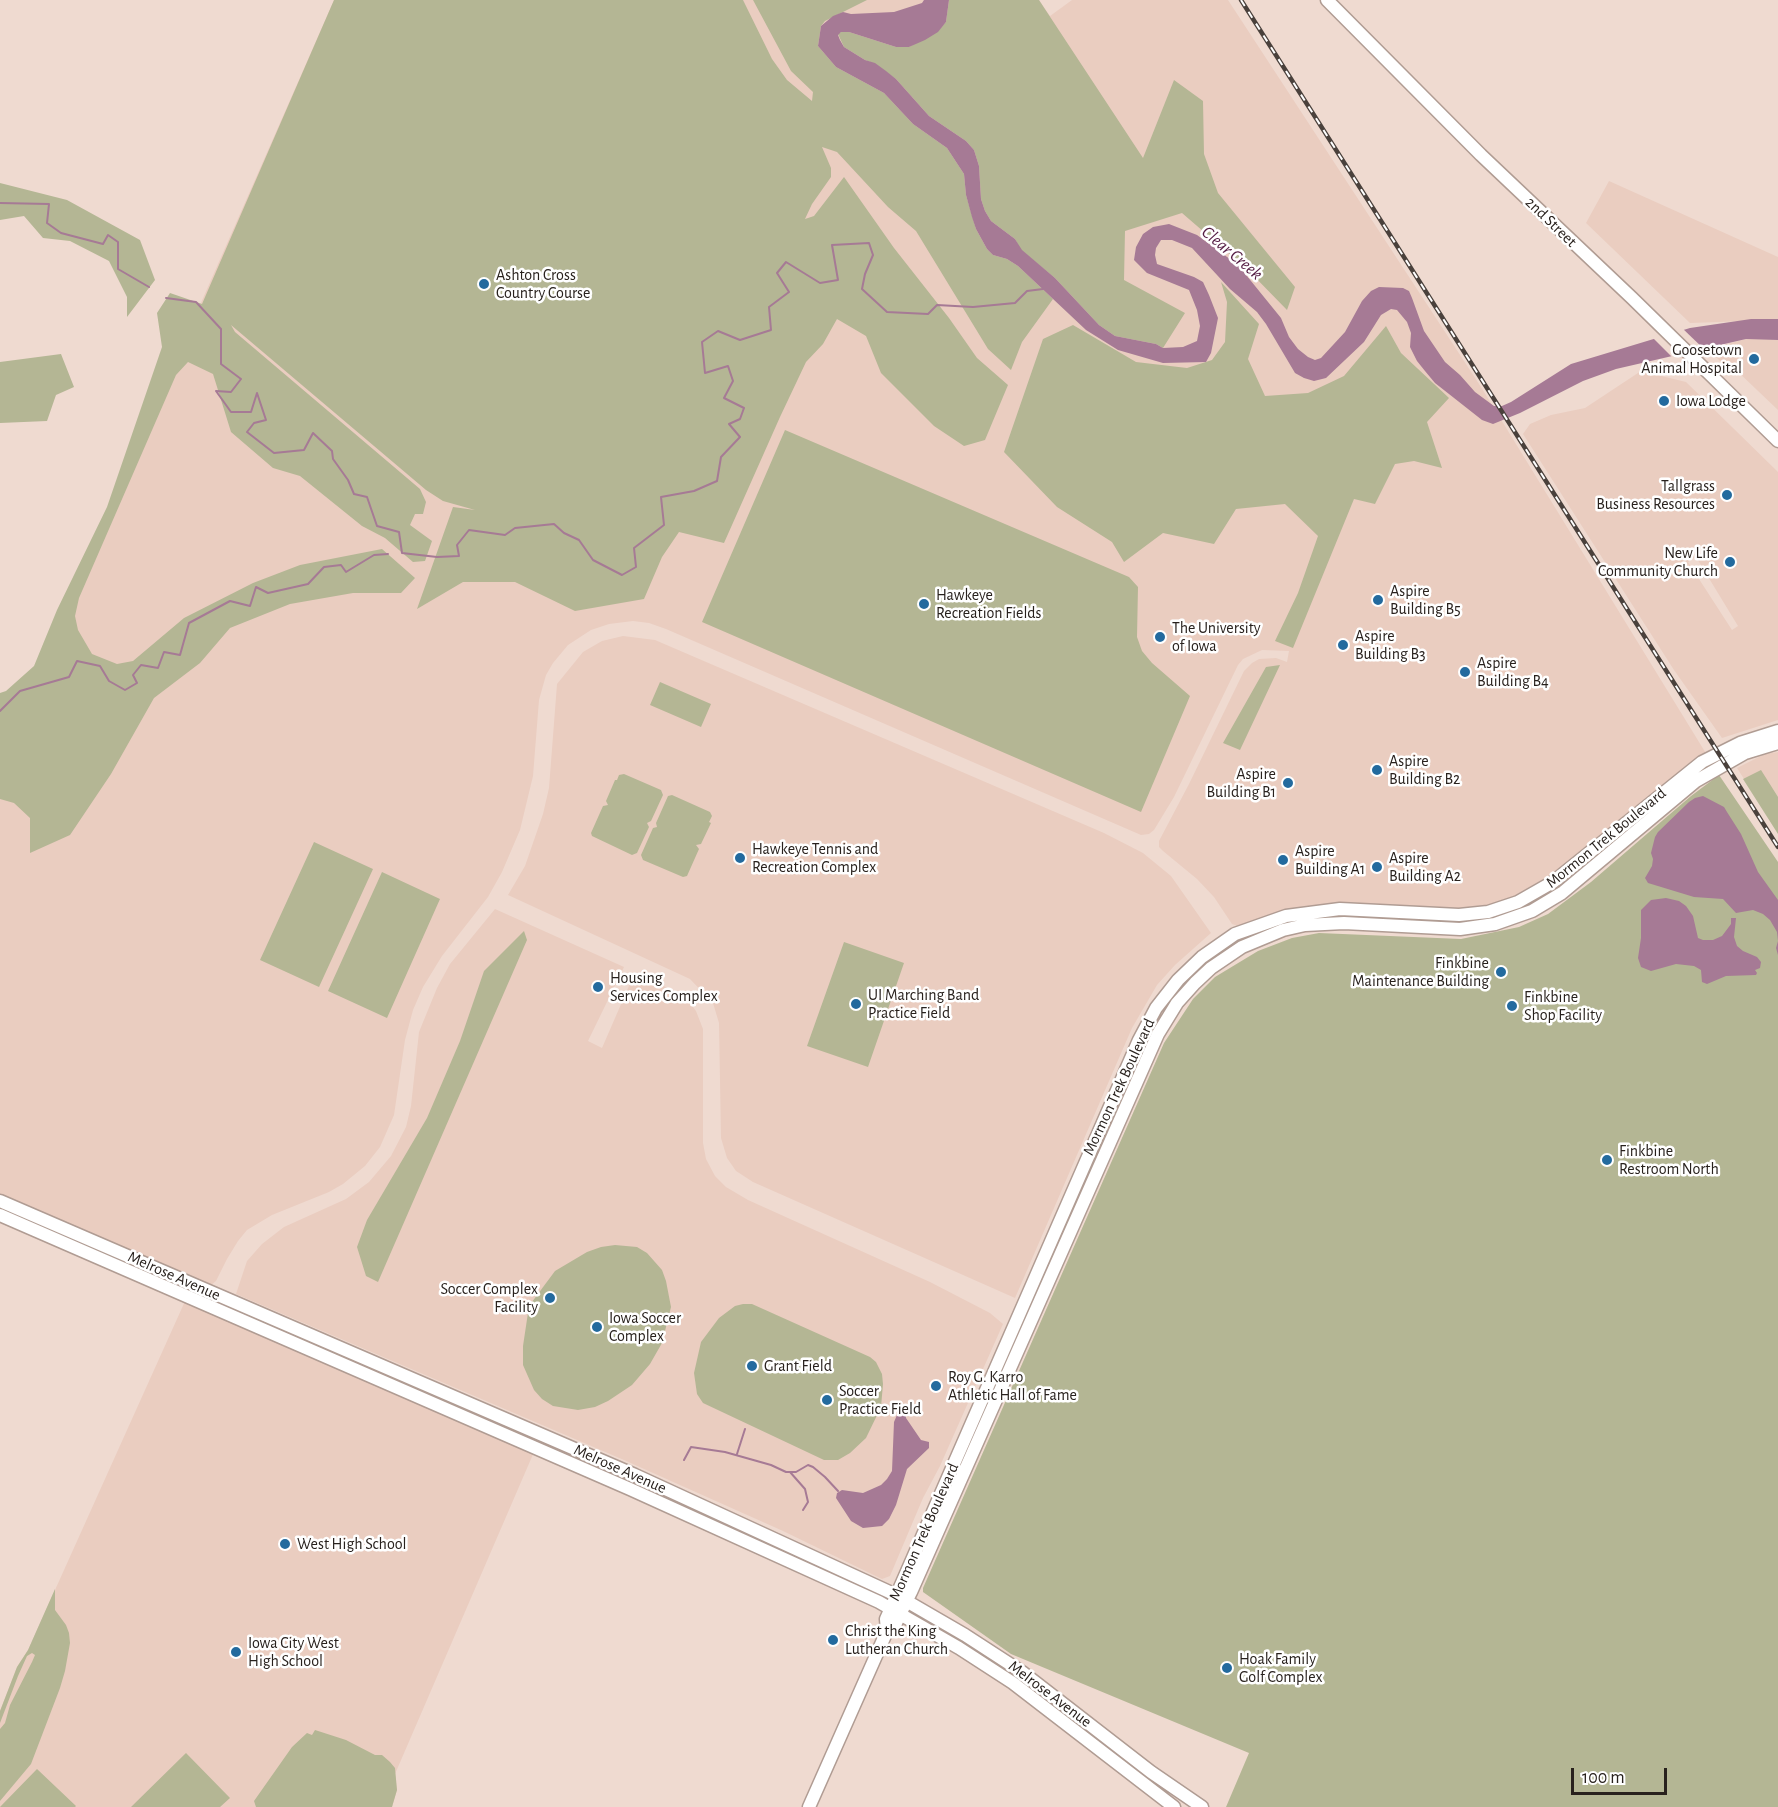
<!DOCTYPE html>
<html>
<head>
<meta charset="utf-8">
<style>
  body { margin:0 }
  #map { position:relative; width:1778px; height:1807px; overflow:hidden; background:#efdad0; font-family:"Alegreya Sans",sans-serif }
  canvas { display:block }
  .scale { position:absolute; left:1571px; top:1768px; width:96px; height:27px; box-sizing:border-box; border:3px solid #28211d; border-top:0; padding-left:8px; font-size:18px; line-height:21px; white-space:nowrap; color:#28211d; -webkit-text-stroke:4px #fff; paint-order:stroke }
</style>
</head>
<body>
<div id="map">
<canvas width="1778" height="1807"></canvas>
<div class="scale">100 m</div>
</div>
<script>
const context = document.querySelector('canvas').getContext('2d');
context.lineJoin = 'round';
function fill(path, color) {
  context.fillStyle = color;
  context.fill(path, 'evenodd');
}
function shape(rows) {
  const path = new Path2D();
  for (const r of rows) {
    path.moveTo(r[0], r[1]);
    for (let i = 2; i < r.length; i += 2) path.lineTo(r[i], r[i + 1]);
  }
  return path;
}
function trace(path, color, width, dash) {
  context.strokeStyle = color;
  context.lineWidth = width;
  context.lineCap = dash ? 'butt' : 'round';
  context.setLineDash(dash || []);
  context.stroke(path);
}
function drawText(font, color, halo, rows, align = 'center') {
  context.font = font + ' "Alegreya Sans",sans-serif';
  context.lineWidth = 5;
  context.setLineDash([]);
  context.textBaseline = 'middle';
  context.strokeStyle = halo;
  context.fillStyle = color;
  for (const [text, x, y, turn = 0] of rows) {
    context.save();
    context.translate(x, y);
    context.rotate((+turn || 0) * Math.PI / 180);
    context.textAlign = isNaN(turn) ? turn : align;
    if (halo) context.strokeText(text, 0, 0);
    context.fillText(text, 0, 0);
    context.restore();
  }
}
const built = shape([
  [334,0,1039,0,1050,16,1072,0,1228,0,1481,387,1707,755,1531,892,1477,910,1354,906,1241,927,1232,924,1214,897,1197,879,1163,851,1159,847,1159,841,1189,784,1244,671,1252,663,1259,659,1276,658,1287,662,1289,651,1262,650,1243,659,1238,665,1174,797,1154,830,1149,834,1141,835,666,629,649,623,633,621,609,624,591,630,568,645,553,663,546,675,539,700,533,776,520,830,502,872,488,897,442,956,423,987,413,1010,405,1040,394,1115,380,1147,365,1166,343,1184,329,1192,272,1215,247,1230,238,1241,227,1259,216,1281,210,1286,0,1197,0,760],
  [1609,181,1778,257,1778,320,1690,323,1586,223],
  [1759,338,1778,340,1778,410,1736,370,1724,365,1708,349,1746,339],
  [1641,371,1686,382,1778,472,1778,720,1722,738,1674,670,1523,434,1530,424,1551,415,1585,408],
  [1696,557,1738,626,1732,630,1688,562],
  [623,636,655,640,1104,833,1143,853,1171,876,1211,933,1175,965,1157,985,1132,1028,1015,1298,753,1182,736,1171,727,1158,721,1138,719,1023,713,1003,690,979,508,895,525,866,543,814,549,788,557,684,583,652,602,641],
  [1778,752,1778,832,1737,768,1765,754],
  [495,909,624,967,588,1041,602,1048,635,972,684,996,696,1011,703,1029,703,1143,706,1159,715,1176,726,1187,748,1200,930,1282,990,1313,1003,1324,940,1466,923,1498,890,1576,882,1579,783,1531,624,1460,236,1294,247,1261,262,1244,284,1227,346,1199,369,1182,391,1156,406,1127,411,1106,419,1032,437,988,450,964],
  [186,1299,534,1452,395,1774,397,1790,392,1807,0,1807,0,1711,17,1667,28,1650]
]);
const green = shape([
  [334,0,743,0,772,59,787,80,812,101,813,92,791,71,753,0,867,0,825,21,821,26,818,46,836,67,884,93,913,124,947,148,964,174,966,195,976,229,987,249,993,255,1007,259,1018,266,1053,299,1022,342,1011,370,988,349,916,231,888,207,837,152,822,147,831,168,831,177,812,204,805,219,814,216,844,177,894,248,949,318,977,358,1008,385,985,440,964,446,934,426,881,373,866,336,837,319,823,344,806,362,780,417,724,543,679,532,662,557,644,599,575,611,515,582,463,582,417,609,453,507,475,510,443,501,426,490,231,325,235,332,420,489,426,502,423,514,415,514,410,525,432,541,425,561,413,562,385,538,362,526,300,476,273,468,231,432,213,374,188,362,176,375,79,598,75,616,78,630,92,654,117,664,133,661,184,618,253,583,300,565,382,549,415,578,401,593,353,593,290,604,230,628,200,663,154,698,111,774,70,835,30,853,30,818,14,803,0,799,0,693,6,691,34,666,57,610,107,507,162,347,157,313,170,293,202,304],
  [949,0,1039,0,1143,158,1174,80,1203,101,1204,154,1218,193,1295,287,1287,310,1248,270,1182,213,1125,231,1124,280,1185,313,1163,348,1156,344,1115,336,1099,325,1055,278,1021,250,1015,239,991,221,985,211,981,199,979,166,974,150,966,141,929,116,896,79,875,64,865,60,844,47,838,34,841,32,849,32,896,47,909,47,938,31,946,22],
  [0,183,67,200,140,240,155,280,127,317,127,297,109,261,70,241,43,238,24,216,0,220],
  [1221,282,1259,324,1248,359,1265,396,1308,393,1344,376,1386,326,1401,353,1449,398,1427,422,1442,468,1414,461,1395,464,1375,504,1354,499,1293,648,1275,641,1298,593,1318,536,1285,504,1236,509,1214,544,1163,533,1124,562,1112,542,1057,507,1004,452,1043,339,1073,325,1136,362,1187,368,1212,360,1225,342,1227,302],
  [61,354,74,387,56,395,47,421,0,423,0,362],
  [785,430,1129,577,1138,587,1137,637,1142,651,1152,663,1190,696,1141,812,702,622],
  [1280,665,1240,750,1223,743,1266,667],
  [660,682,711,704,701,727,650,705],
  [1761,770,1778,797,1778,834,1743,779],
  [624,774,661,790,663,795,651,821,647,823,649,827,637,853,632,855,592,836,591,833,603,806,608,805,606,801,615,780,617,780,619,775],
  [1719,775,1778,862,1778,1807,1226,1807,1249,1753,1011,1654,923,1592,923,1588,1164,1043,1193,999,1215,977,1258,951,1292,938,1319,933,1461,939,1519,927,1548,914,1591,882,1691,796],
  [672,795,710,812,712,816,709,822,711,823,701,844,696,845,699,849,687,876,683,877,643,860,641,855,653,828,657,827,656,823,668,796],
  [314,842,373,869,319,987,260,960],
  [382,872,440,899,387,1018,328,991],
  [524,931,527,940,378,1282,366,1276,357,1247,367,1220,427,1118,460,1041,484,971],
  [844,942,904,963,868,1067,807,1046],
  [615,1245,637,1247,647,1253,662,1270,666,1281,671,1307,662,1343,650,1364,632,1385,608,1401,595,1407,578,1410,553,1406,542,1399,534,1390,523,1365,523,1346,529,1306,555,1271,587,1252,601,1247],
  [743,1304,752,1304,870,1357,876,1362,882,1374,883,1384,881,1407,866,1438,850,1453,838,1460,824,1460,703,1403,697,1394,694,1373,701,1342,719,1318,735,1306],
  [55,1589,55,1610,66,1625,69,1633,70,1643,65,1671,60,1688,31,1764,0,1801,0,1729,5,1723,10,1705,32,1662,35,1655,32,1653,27,1656,18,1676,0,1723,0,1711,17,1667,28,1650],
  [315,1730,346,1740,375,1755,382,1755,390,1762,395,1768,397,1790,392,1807,256,1807,254,1801,292,1747,307,1733,312,1735],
  [186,1753,230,1798,220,1807,131,1807],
  [37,1769,76,1806,75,1807,0,1807]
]);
const water = shape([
  [924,0,949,0,946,22,938,32,925,40,909,47,896,47,849,32,841,32,838,35,840,40,844,47,865,60,875,63,886,71,896,79,929,116,966,141,974,150,979,166,981,199,985,211,991,221,1015,239,1022,250,1055,278,1099,325,1115,336,1156,344,1163,348,1183,347,1197,341,1200,326,1197,310,1189,290,1147,273,1134,260,1136,247,1143,234,1153,227,1169,224,1197,235,1238,265,1281,318,1289,337,1298,349,1308,357,1315,360,1321,358,1345,332,1362,301,1371,291,1379,287,1403,288,1409,291,1412,298,1424,331,1445,362,1460,375,1475,392,1494,406,1502,406,1511,402,1571,364,1690,328,1751,319,1778,319,1778,340,1746,339,1616,369,1583,381,1520,413,1493,424,1482,420,1435,383,1425,371,1417,361,1410,347,1411,333,1407,322,1397,310,1391,309,1381,315,1364,342,1326,378,1314,381,1304,378,1295,373,1266,324,1257,312,1230,289,1192,248,1172,240,1161,240,1156,248,1155,255,1157,264,1194,277,1203,282,1209,295,1218,318,1211,353,1206,362,1163,363,1118,350,1086,330,1018,266,1007,259,993,255,987,249,976,229,972,217,966,195,964,174,947,148,913,124,884,93,836,67,818,46,821,26,833,16,843,12,851,14,894,12,922,3],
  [1703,796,1724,807,1727,812,1741,834,1758,872,1778,900,1778,955,1776,948,1778,941,1777,932,1770,920,1763,914,1753,910,1736,913,1723,899,1694,897,1648,883,1645,878,1652,866,1653,859,1651,853,1655,837,1658,832,1689,802,1695,798],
  [1666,898,1679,901,1686,906,1693,916,1698,938,1703,940,1713,940,1722,936,1731,924,1731,918,1736,918,1734,937,1737,946,1743,951,1757,957,1761,962,1760,968,1755,970,1757,973,1756,975,1726,976,1707,984,1702,982,1701,970,1694,966,1676,964,1651,971,1641,967,1638,958,1641,938,1641,910,1651,900],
  [900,1408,905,1408,906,1418,921,1440,929,1442,929,1448,907,1469,896,1505,889,1519,882,1526,863,1528,851,1521,836,1498,837,1493,842,1490,863,1493,881,1485,887,1479,892,1471,894,1422]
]);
const pier = shape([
  [1681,327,1707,352,1675,360,1651,336]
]);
const stream = shape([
  [0,203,49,204,47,223,61,233,103,244,108,235,118,242,118,269,149,287],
  [166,298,196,302,221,329,221,364,241,379,231,392,216,391,231,412,251,412,257,393,266,420,254,423,247,432,274,453,304,450,313,433,332,451,333,459,348,480,354,494,367,497,377,526,399,532,402,553,437,557,459,556,457,545,469,530,505,535,515,528,554,524,564,533,579,540,593,560,622,575,636,567,634,548,664,525,661,497,694,491,717,481,721,457,740,437,729,424,740,419,744,408,724,398,733,381,728,366,705,373,702,342,718,331,740,340,771,330,769,307,789,292,777,273,786,262,820,283,838,280,832,245,869,243,873,255,865,274,862,289,887,312,928,314,937,305,973,307,1015,303,1027,291,1043,289],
  [0,711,20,691,69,677,77,661,100,666,109,681,125,690,137,683,133,675,141,665,158,668,164,652,180,655,189,623,230,601,250,606,256,587,268,593,308,584,324,567,341,565,346,572,374,555,388,554],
  [737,1454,745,1429],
  [684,1460,691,1447,725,1452,771,1465,786,1472,796,1472,808,1465,813,1467,825,1477,838,1491],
  [790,1472,805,1489,808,1502,803,1510]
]);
const major = shape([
  [1327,0,1481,155,1632,298,1778,441],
  [0,1201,635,1475,896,1595,965,1635,1022,1672,1151,1772,1202,1807],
  [0,1215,630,1489,879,1602,959,1648,1013,1683,1174,1807],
  [887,1631,886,1619,891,1608,1139,1040,1156,1008,1178,980,1202,957,1235,934,1286,916,1340,909,1459,915,1488,912,1518,902,1553,882,1702,762,1740,743,1778,731],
  [809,1807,887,1631,896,1623,911,1592,1158,1034,1177,1003,1195,983,1211,968,1242,947,1283,930,1305,925,1344,923,1460,929,1495,924,1532,911,1562,893,1696,781,1745,753,1778,743]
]);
const rail = shape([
  [1241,0,1778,847]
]);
const markers = [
  [484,284,6,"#236a9e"],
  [1754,359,6,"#236a9e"],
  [1664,401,6,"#236a9e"],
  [1727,495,6,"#236a9e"],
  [1730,562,6,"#236a9e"],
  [1378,600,6,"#236a9e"],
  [924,604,6,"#236a9e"],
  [1160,637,6,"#236a9e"],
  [1343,645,6,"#236a9e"],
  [1465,672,6,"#236a9e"],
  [1377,770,6,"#236a9e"],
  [1288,783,6,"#236a9e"],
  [740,858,6,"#236a9e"],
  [1283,860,6,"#236a9e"],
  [1377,867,6,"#236a9e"],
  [1501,972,6,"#236a9e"],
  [598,987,6,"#236a9e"],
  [856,1004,6,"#236a9e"],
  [1512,1006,6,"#236a9e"],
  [1607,1160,6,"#236a9e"],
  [550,1298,6,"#236a9e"],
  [597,1327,6,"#236a9e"],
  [752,1366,6,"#236a9e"],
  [936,1386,6,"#236a9e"],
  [827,1400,6,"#236a9e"],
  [285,1544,6,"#236a9e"],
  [833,1640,6,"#236a9e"],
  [236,1652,6,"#236a9e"],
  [1227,1668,6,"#236a9e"]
];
const streetNames = [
  ["2nd Street",1551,222,44],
  ["Mormon Trek Boulevard",1606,838,-39],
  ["Mormon Trek Boulevard",1119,1087,-65],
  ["Melrose Avenue",174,1276,24],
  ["Melrose Avenue",620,1469,24],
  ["Mormon Trek Boulevard",924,1532,-66],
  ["Melrose Avenue",1050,1694,37]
];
const poiNames = [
  ["Ashton Cross",496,275],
  ["Country Course",496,293],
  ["Goosetown",1742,350,"right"],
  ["Animal Hospital",1742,368,"right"],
  ["Iowa Lodge",1676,401],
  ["Tallgrass",1715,486,"right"],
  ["Business Resources",1715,504,"right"],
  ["New Life",1718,553,"right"],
  ["Community Church",1718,571,"right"],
  ["Aspire",1390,591],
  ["Building B5",1390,609],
  ["Hawkeye",936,595],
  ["Recreation Fields",936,613],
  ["The University",1172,628],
  ["of Iowa",1172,646],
  ["Aspire",1355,636],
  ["Building B3",1355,654],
  ["Aspire",1477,663],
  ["Building B4",1477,681],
  ["Aspire",1389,761],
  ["Building B2",1389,779],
  ["Aspire",1276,774,"right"],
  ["Building B1",1276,792,"right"],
  ["Hawkeye Tennis and",752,849],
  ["Recreation Complex",752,867],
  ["Aspire",1295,851],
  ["Building A1",1295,869],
  ["Aspire",1389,858],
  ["Building A2",1389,876],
  ["Finkbine",1489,963,"right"],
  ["Maintenance Building",1489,981,"right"],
  ["Housing",610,978],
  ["Services Complex",610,996],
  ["UI Marching Band",868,995],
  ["Practice Field",868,1013],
  ["Finkbine",1524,997],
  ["Shop Facility",1524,1015],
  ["Finkbine",1619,1151],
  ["Restroom North",1619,1169],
  ["Soccer Complex",538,1289,"right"],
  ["Facility",538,1307,"right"],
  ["Iowa Soccer",609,1318],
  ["Complex",609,1336],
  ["Grant Field",764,1366],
  ["Roy G. Karro",948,1377],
  ["Athletic Hall of Fame",948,1395],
  ["Soccer",839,1391],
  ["Practice Field",839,1409],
  ["West High School",297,1544],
  ["Christ the King",845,1631],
  ["Lutheran Church",845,1649],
  ["Iowa City West",248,1643],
  ["High School",248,1661],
  ["Hoak Family",1239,1659],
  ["Golf Complex",1239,1677]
];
const waterNames = [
  ["Clear Creek",1232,253,40]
];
fill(built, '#eacdc0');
fill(green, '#b4b694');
fill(water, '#a67a95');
fill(pier, '#efdad0');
trace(stream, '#a67a95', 2);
trace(major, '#b09c93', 15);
trace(major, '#fff', 12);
trace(rail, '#4a413c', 4.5);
trace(rail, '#fff', 2, [7]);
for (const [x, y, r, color] of markers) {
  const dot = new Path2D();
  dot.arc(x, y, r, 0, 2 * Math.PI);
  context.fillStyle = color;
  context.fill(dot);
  trace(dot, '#fff', 2);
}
drawText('16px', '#28211d', '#fff', streetNames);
drawText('16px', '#28211d', '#fff', poiNames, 'left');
drawText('italic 18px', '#541c43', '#fff', waterNames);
</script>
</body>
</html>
